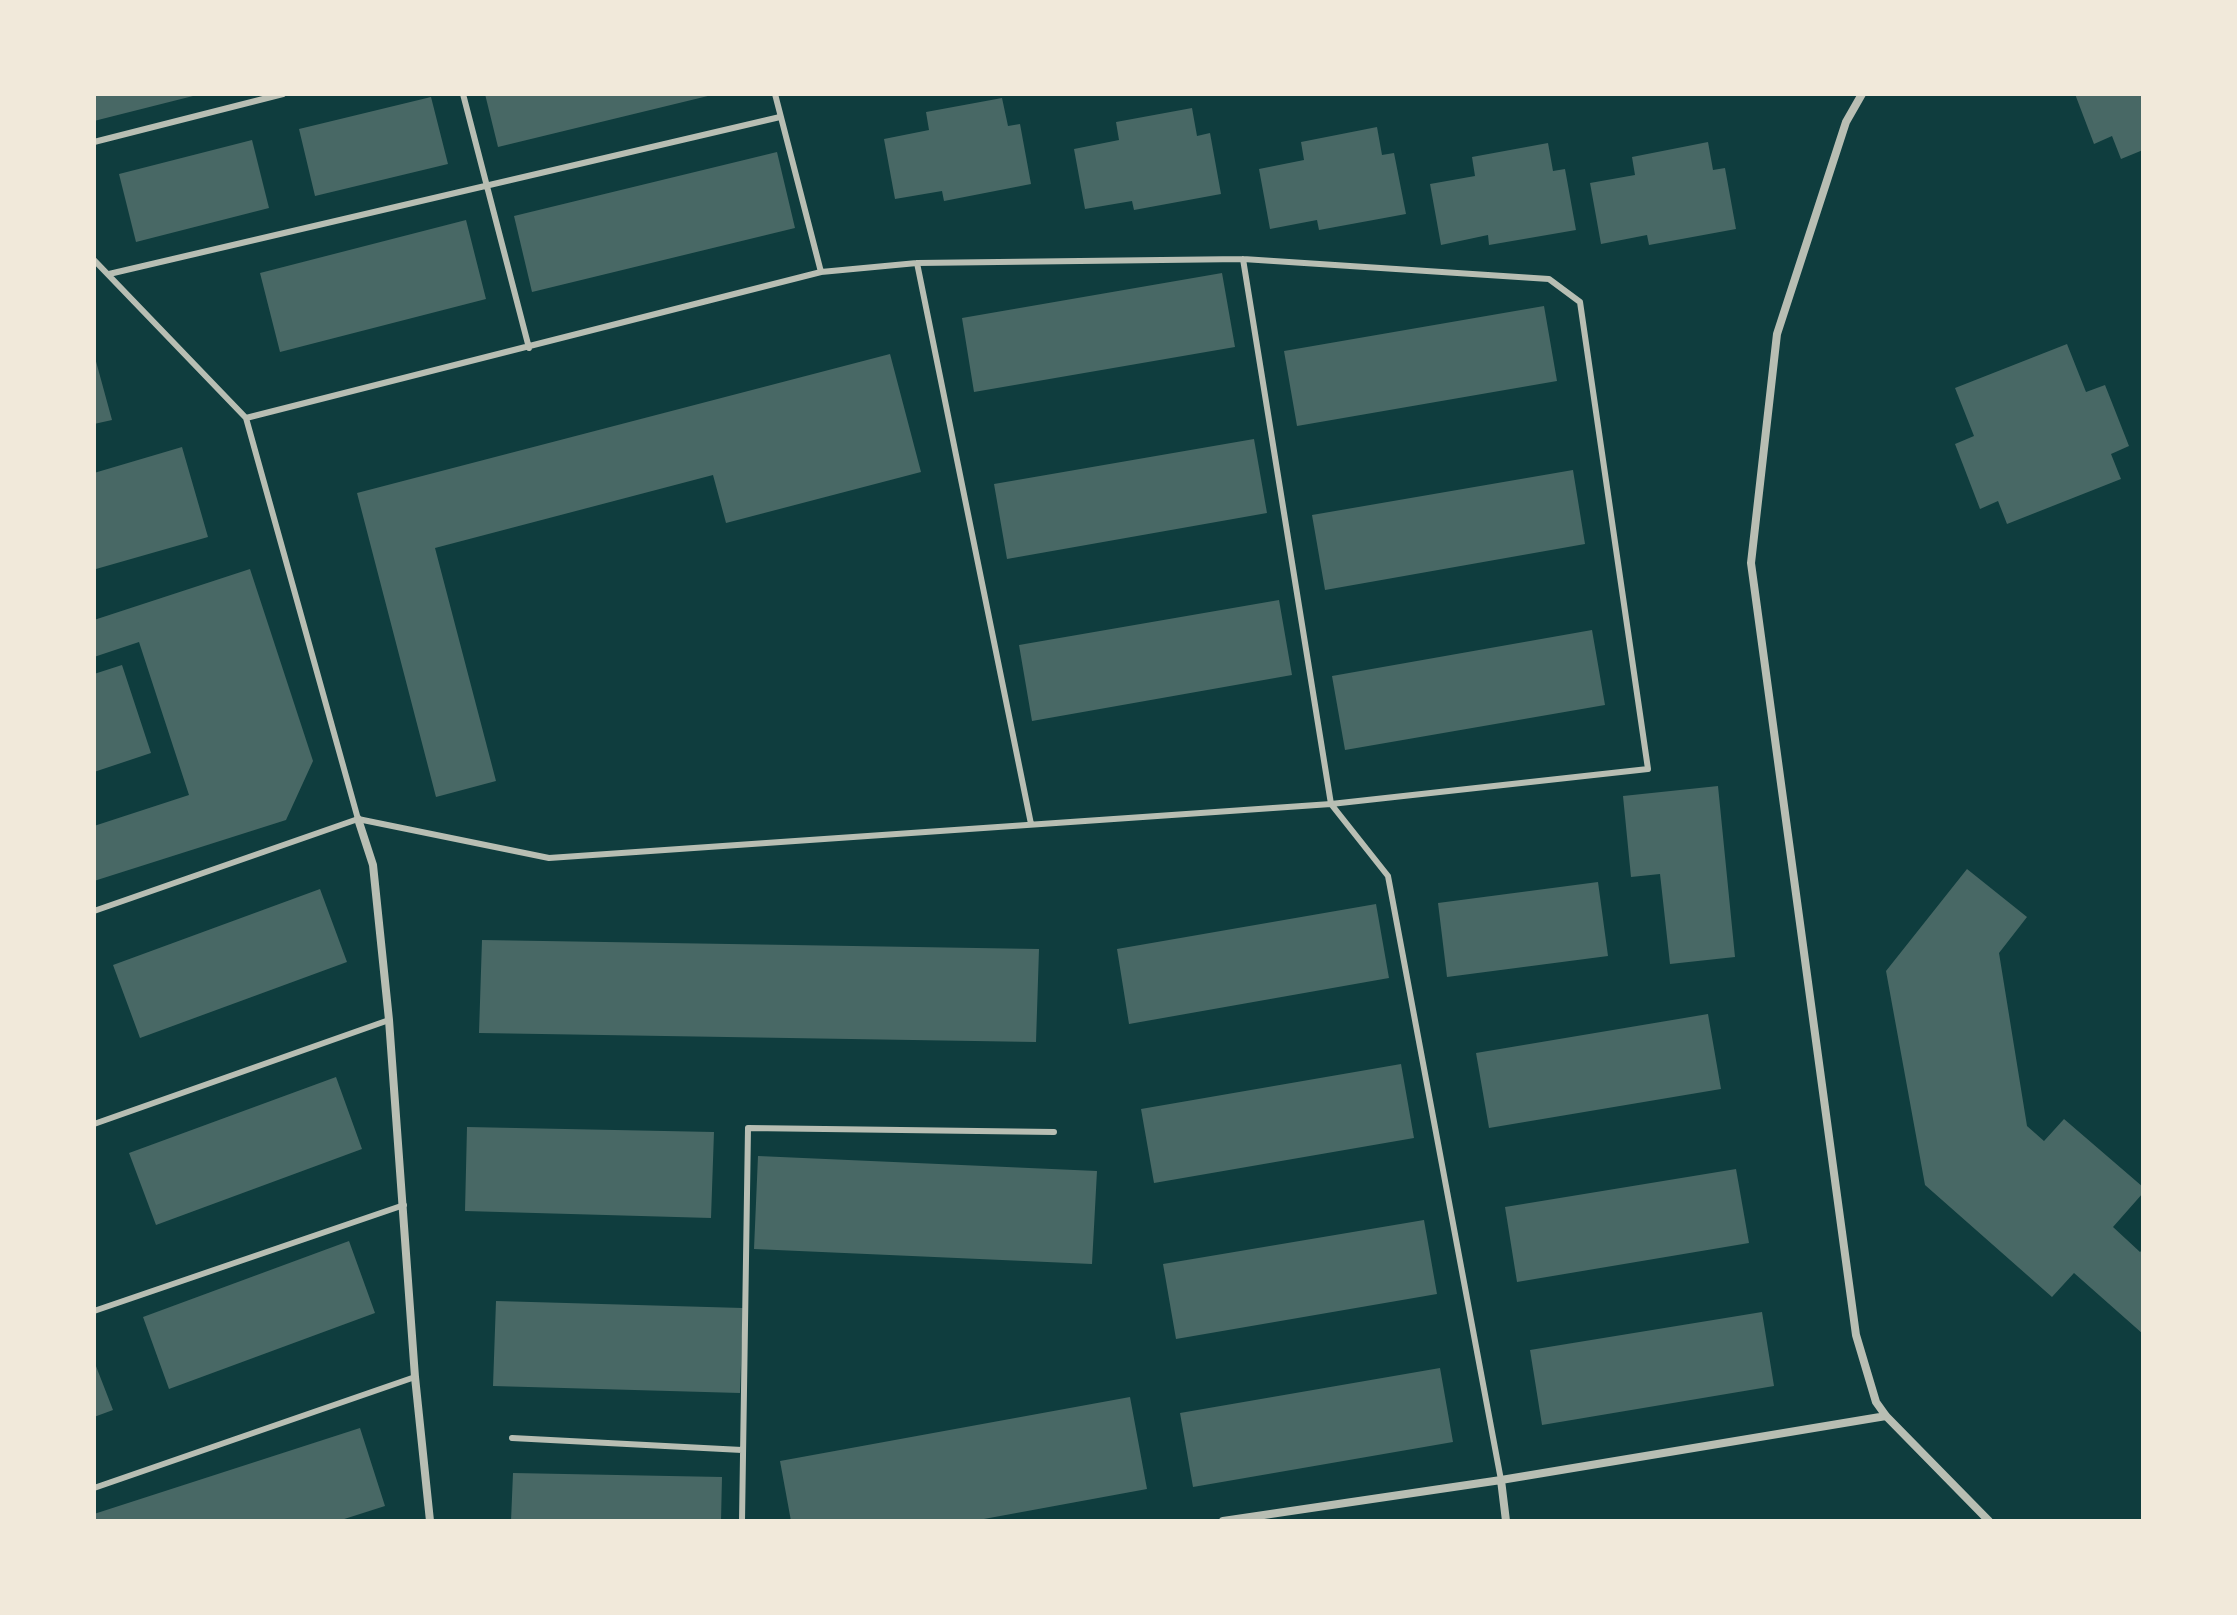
<!DOCTYPE html>
<html>
<head>
<meta charset="utf-8">
<style>
  body { margin:0 }
  #map { position:relative; width:2237px; height:1615px; overflow:hidden; background:#0f3d3e; font-family:"PT Sans Narrow",sans-serif }
  canvas { display:block }
  .frame { position:absolute; inset:0; border:96px solid #f1e9da; pointer-events:none }
</style>
</head>
<body>
<div id="map">
<canvas width="2237" height="1615"></canvas>
<div class="frame"></div>
</div>
<script>
const context = document.querySelector('canvas').getContext('2d');
context.lineJoin = 'round';
function fill(path, color) {
  context.fillStyle = color;
  context.fill(path, 'evenodd');
}
function shape(rows) {
  const path = new Path2D();
  for (const r of rows) {
    path.moveTo(r[0], r[1]);
    for (let i = 2; i < r.length; i += 2) path.lineTo(r[i], r[i + 1]);
  }
  return path;
}
function trace(path, color, width, dash) {
  context.strokeStyle = color;
  context.lineWidth = width;
  context.lineCap = dash ? 'butt' : 'round';
  context.setLineDash(dash || []);
  context.stroke(path);
}
const building = shape([
  [94,94,197,94,197,95,94,121],
  [485,94,712,94,712,95,498,147],
  [2075,94,2143,94,2143,150,2121,159,2112,136,2094,144],
  [431,97,448,164,315,196,299,129],
  [1002,98,1008,126,1020,124,1031,184,944,201,942,191,895,199,884,139,929,130,926,112],
  [1192,108,1197,136,1210,133,1221,194,1134,210,1132,201,1085,209,1074,149,1119,140,1116,122],
  [1377,127,1382,155,1394,153,1406,214,1319,230,1317,220,1270,229,1259,169,1304,160,1301,142],
  [252,140,269,208,136,242,119,174],
  [1708,142,1713,170,1725,168,1736,229,1649,245,1647,235,1601,244,1590,183,1635,175,1632,157],
  [1548,143,1553,171,1565,169,1576,230,1489,245,1488,235,1441,245,1430,184,1475,176,1472,157],
  [777,152,795,228,532,292,514,216],
  [466,220,486,299,280,352,260,273],
  [1222,273,1235,347,974,392,962,318],
  [1544,306,1557,381,1297,426,1284,351],
  [2067,344,2086,392,2105,385,2129,446,2111,454,2121,479,2007,524,1998,501,1980,509,1955,444,1974,436,1955,388],
  [94,354,112,420,94,424],
  [890,354,921,472,726,523,713,475,435,548,496,781,436,797,357,493],
  [1254,439,1267,513,1007,559,994,484],
  [182,447,208,537,96,569,94,562,94,473],
  [1573,470,1585,544,1325,590,1312,515],
  [250,569,313,761,286,820,94,881,94,826,189,795,139,642,94,657,94,620],
  [1279,600,1292,675,1032,721,1019,645],
  [1592,630,1605,705,1345,750,1332,676],
  [122,665,151,753,94,772,94,674],
  [1718,786,1735,957,1670,964,1660,874,1631,877,1623,796],
  [1967,869,2027,917,1999,953,2027,1126,2044,1141,2064,1119,2143,1187,2143,1193,2113,1227,2140,1252,2143,1249,2143,1334,2074,1273,2052,1297,1925,1185,1886,971],
  [1598,882,1608,956,1447,977,1438,903],
  [320,889,347,962,140,1038,113,965],
  [1376,904,1389,978,1129,1024,1117,949],
  [482,940,1039,949,1036,1042,479,1033],
  [1708,1014,1721,1089,1489,1128,1476,1053],
  [1401,1064,1414,1138,1154,1183,1141,1109],
  [336,1077,362,1149,156,1225,129,1153],
  [467,1127,714,1132,711,1218,465,1211],
  [758,1156,1097,1171,1092,1264,754,1249],
  [1736,1169,1749,1243,1517,1282,1505,1207],
  [1424,1220,1437,1294,1176,1339,1163,1264],
  [349,1241,375,1313,169,1389,143,1317],
  [496,1301,743,1308,740,1393,493,1386],
  [1762,1312,1774,1386,1542,1425,1530,1350],
  [94,1361,113,1410,94,1417],
  [1440,1368,1453,1442,1193,1487,1180,1413],
  [1130,1397,1147,1489,973,1521,791,1521,780,1461],
  [360,1428,385,1506,338,1521,94,1521,94,1514],
  [513,1473,722,1477,721,1521,511,1521]
]);
const service = shape([
  [463,94,529,348],
  [775,94,821,272],
  [94,142,283,94],
  [1243,259,1331,804,1388,876,1501,1480],
  [94,260,246,418,358,819],
  [917,263,1031,824],
  [109,274,780,117],
  [94,911,358,819,549,858,1331,804,1648,769,1580,302,1549,279,1243,259,917,263,821,272,246,418],
  [94,1124,389,1020],
  [94,1311,404,1205],
  [512,1438,742,1450],
  [94,1488,415,1377],
  [742,1521,748,1128,1054,1132]
]);
const minor = shape([
  [1862,94,1846,122,1777,334,1751,563,1856,1335,1876,1402,1886,1416,1989,1521],
  [358,819,373,865,389,1020,415,1377,430,1521],
  [1501,1480,1506,1521],
  [1223,1521,1501,1480,1886,1416]
]);
fill(building, '#486865');
trace(service, '#b8beb3', 6);
trace(minor, '#b8beb3', 8);
</script>
</body>
</html>
